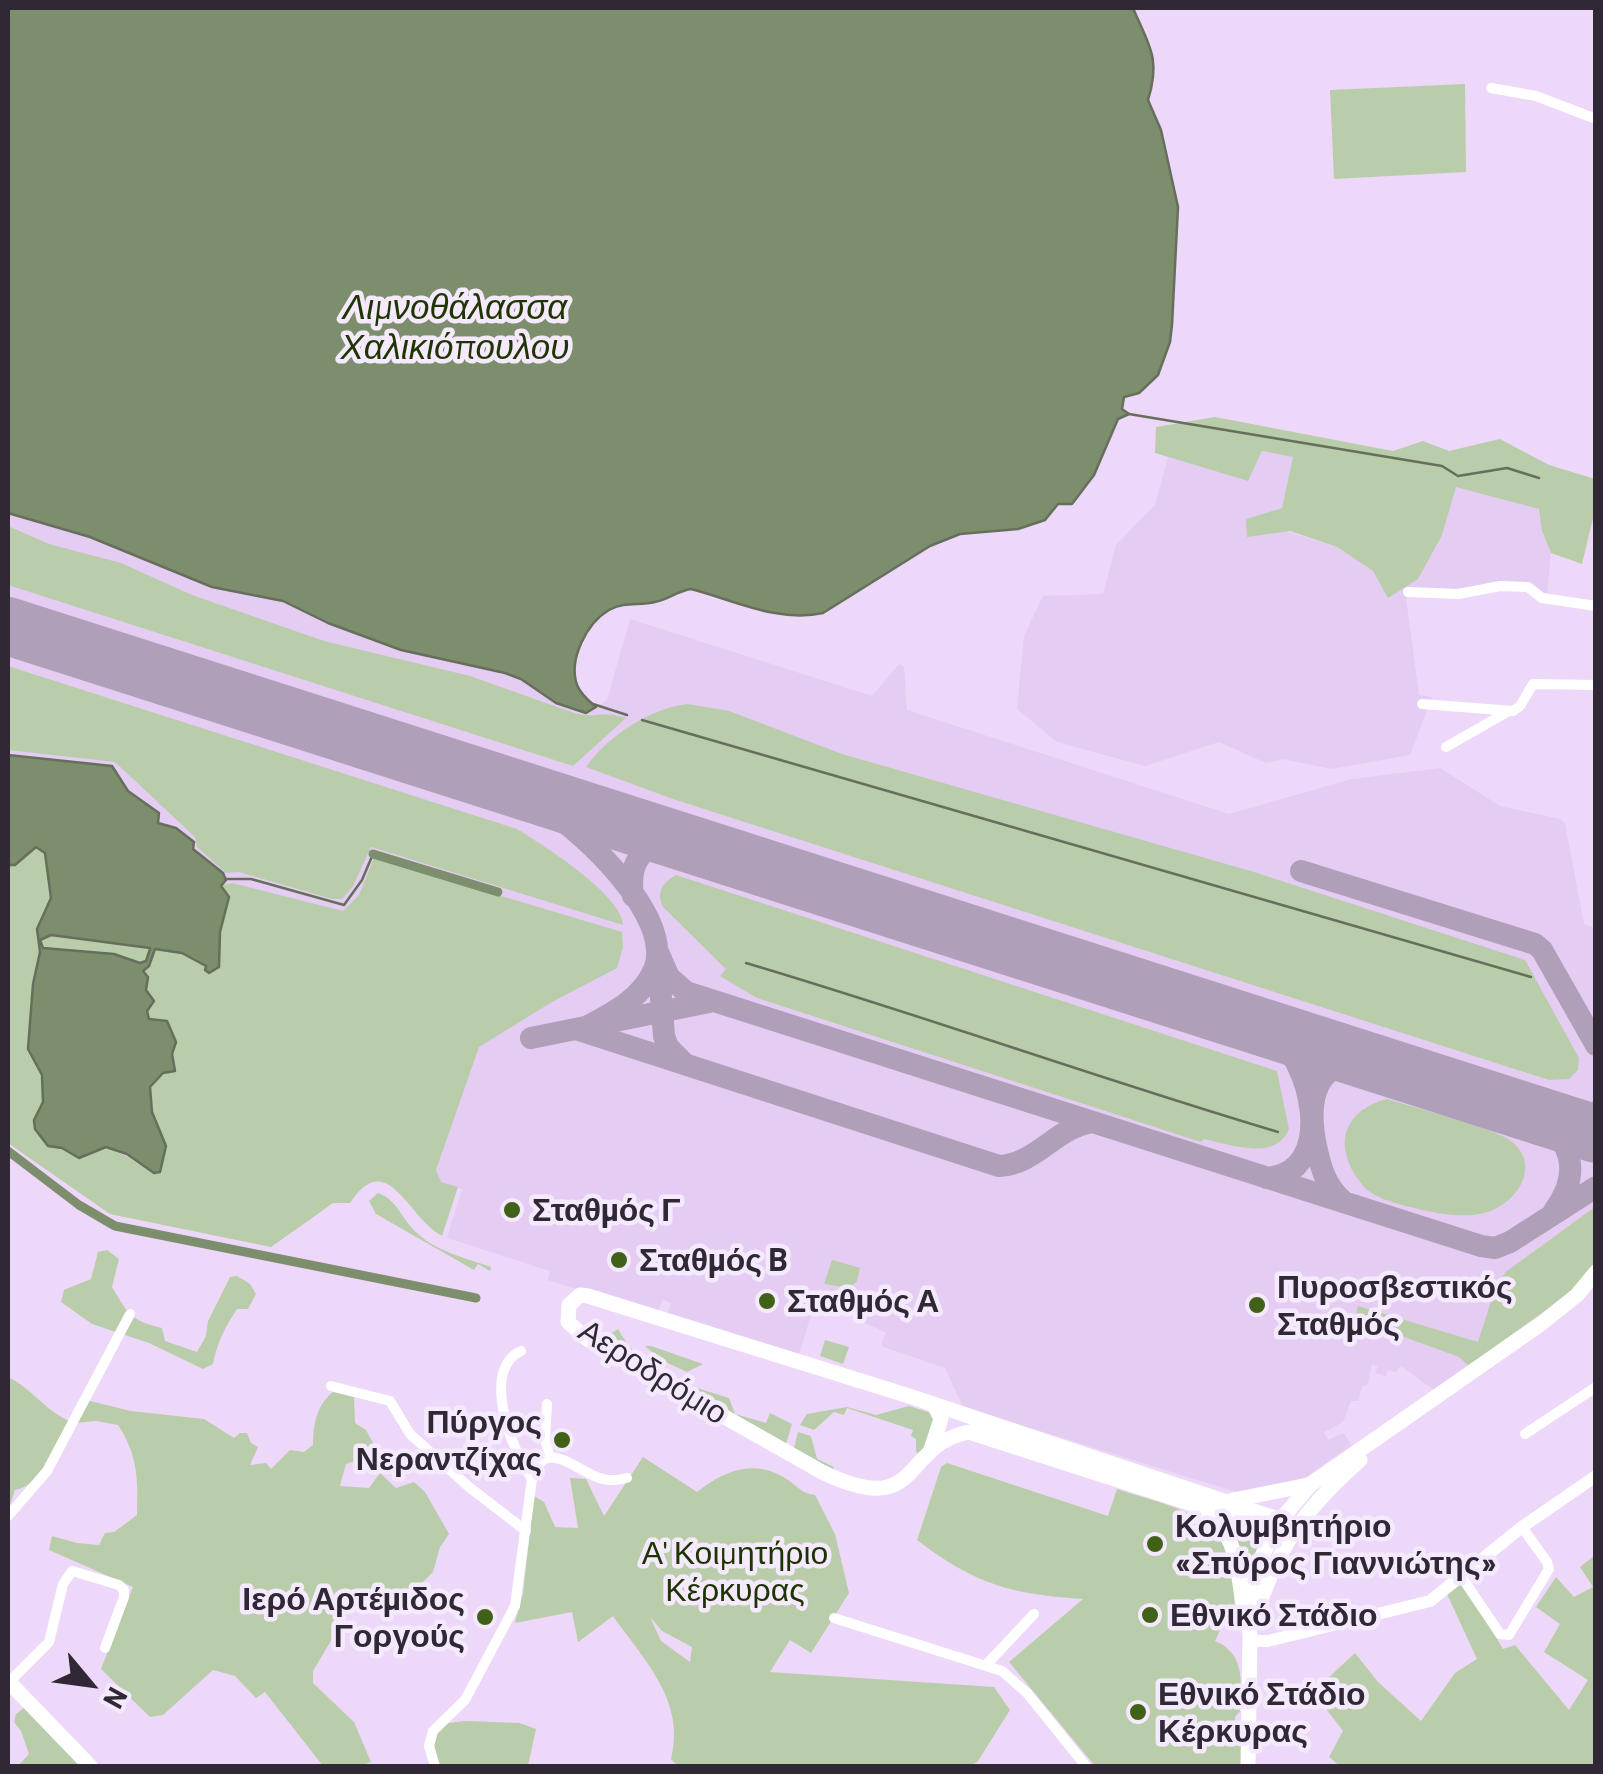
<!DOCTYPE html>
<meta charset="utf-8">
<style>
body{margin:0}
#map{position:relative;width:1603px;height:1774px;overflow:hidden;background:#edd8f9;font-family:Barlow,sans-serif}
canvas{display:block}
.frame{position:absolute;inset:0;border:10px solid #302834;pointer-events:none}
.north{position:absolute;left:40px;top:1634px;width:100px;height:100px;-webkit-text-stroke:8px #f5e9fd;paint-order:stroke;rotate:119deg;font-size:28px;font-weight:700;line-height:40px;text-align:center;color:#302834}
.north::after{content:'';display:block;margin:auto;width:35px;height:45px;background:#302834;clip-path:polygon(50% 0,100% 100%,50% 72%,0 100%)}
</style>
<div id="map">
<canvas width="1603" height="1774"></canvas>
<div class="frame"></div>
<div class="north">N</div>
</div>
<script>
const ctx = document.querySelector('canvas').getContext('2d');
ctx.lineJoin = 'round';
function fill(path, color) {
  ctx.fillStyle = color;
  ctx.fill(path, 'evenodd');
}
function strokePath(path, color, width, dash) {
  ctx.strokeStyle = color;
  ctx.lineWidth = width;
  ctx.lineCap = dash ? 'butt' : 'round';
  ctx.setLineDash(dash || []);
  ctx.stroke(path);
}
function label(font, color, halo, rows, align = 'center') {
  ctx.font = font + ' Barlow,sans-serif';
  ctx.lineWidth = 9;
  ctx.setLineDash([]);
  ctx.textBaseline = 'middle';
  ctx.strokeStyle = halo;
  ctx.fillStyle = color;
  for (const [text, x, y, turn = 0] of rows) {
    ctx.save();
    ctx.translate(x, y);
    ctx.rotate((+turn || 0) * Math.PI / 180);
    ctx.textAlign = isNaN(turn) ? turn : align;
    if (halo) ctx.strokeText(text, 0, 0);
    ctx.fillText(text, 0, 0);
    ctx.restore();
  }
}
fill(new Path2D(`
 M1262,451L1294,457L1282,508L1246,519L1337,547L1373,571L1442,535L1455,486L1540,509L1542,531L1551,553L1547,595L1535,587L1416,590L1406,598L1419,695L1432,697L1410,755L1331,769L1283,759L1266,763L1219,742L1145,766L1057,742L1017,709L1024,636L1043,596L1103,594L1116,545L1155,505L1168,457L1248,481Z
 M8,513L90,537L212,587L283,601L328,623L401,650L505,673L521,679L556,703L586,713L607,700L630,619L872,696L899,664L904,666L907,710L1229,814L1352,779L1440,768L1500,806L1560,819L1565,824L1584,924L1595,928V1262L1567,1297L1434,1390L1401,1366L1396,1372L1388,1370L1386,1376L1375,1373L1378,1366L1372,1364L1368,1384L1362,1387L1358,1401H1351L1343,1422L1324,1432L1328,1440L1343,1433L1352,1445L1307,1476L1280,1487L1236,1492L963,1407L945,1368L881,1346L886,1333L859,1320L863,1300L819,1289L799,1354L668,1313L671,1303L663,1300L656,1314L548,1280L550,1271L447,1238L462,1189L441,1182L436,1174L373,1169L350,1203H333L271,1247L110,1214L8,1143Z`), '#e4ccf3');
fill(new Path2D(`
 M1465,84L1466,172L1334,179L1330,90Z
 M1215,417L1393,451L1423,441L1449,451L1500,439L1549,465L1595,479V510L1582,564L1551,553L1542,531L1539,509L1456,487L1442,535L1418,579L1388,598L1373,571L1337,547L1290,531L1247,537L1246,519L1282,508L1293,457L1262,451L1248,481L1155,453L1156,427Z
 M8,526L49,544L121,563L192,595L324,641L470,676L574,713C597,719 601,710 626,718L573,766L8,585Z
 M8,666L517,829C543,845 621,894 623,925L371,847L353,886L342,899H332L239,872L226,873L197,847L195,837L115,762L8,750Z
 M687,704L729,711L842,754L1254,872L1525,960L1579,1058L1578,1070L1569,1079L1549,1080L673,799L586,767C608,736 649,709 687,704Z
 M36,847L45,853L51,898L42,915L37,940L40,952L33,984L28,1049L42,1075L43,1102L34,1120L62,1148L79,1158L106,1147L147,1165L166,1146L152,1112L150,1087L163,1073L176,1041L159,1021L150,1020C144,1004 152,983 143,971L149,966L155,949L183,953L207,966L219,967L220,932L229,897L220,886L232,883L343,911L359,895L374,858L622,932L623,947L617,968L552,1002L479,1047L436,1170L441,1182L458,1187L442,1236C408,1219 388,1146 350,1203H333L271,1247L110,1214L8,1143V865H15Z
 M676,875L1277,1071L1289,1129C1276,1162 1229,1144 1204,1139L1201,1142L757,998L720,976L726,969L663,907C656,893 662,883 676,875Z
 M51,935L151,948L146,961L140,963L114,954L43,948L40,940Z
 M1387,1099C1412,1107 1495,1128 1511,1141C1538,1162 1523,1194 1497,1208C1481,1217 1461,1216 1444,1214C1425,1211 1385,1203 1370,1192C1364,1189 1359,1180 1355,1175C1333,1139 1348,1109 1387,1099Z
 M378,1193C397,1199 402,1220 417,1233C437,1252 466,1258 491,1267L490,1271L478,1264L474,1270L376,1214L369,1201Z
 M1595,1207V1262L1576,1288L1469,1366L1459,1357L1358,1320L1356,1314L1358,1306L1478,1342L1497,1283L1507,1271Z
 M107,1250L119,1259L112,1287C128,1314 131,1321 162,1328L165,1341L197,1352L206,1336L208,1321L230,1277L237,1276L250,1284L256,1294L248,1309H237C225,1327 217,1343 213,1364L203,1369L149,1343L92,1324L61,1302L64,1290L91,1279L98,1252Z
 M832,1260L860,1268L857,1281L849,1288L824,1284Z
 M618,1329C641,1372 687,1385 729,1398L735,1414L766,1423L770,1413L792,1424L785,1447L600,1341Z
 M825,1340L849,1347L843,1364L820,1356Z
 M645,1346H651L703,1364L687,1372L661,1360Z
 M8,1377C31,1388 45,1410 69,1421L86,1400L131,1411L204,1419L234,1438L240,1433H247L251,1443L258,1447L250,1465L266,1463L271,1469L290,1450L304,1452L313,1445C313,1425 317,1404 333,1392L354,1397L355,1423L366,1430L373,1443L366,1457L346,1464L340,1486L369,1488L380,1473L396,1488L414,1482L425,1492L449,1534L440,1547L433,1572L415,1590L397,1600L357,1606L337,1624L332,1639L313,1671V1683L354,1722L371,1762L360,1766H323L265,1692L256,1698L235,1676L213,1670L163,1715L150,1717L101,1669L133,1587L49,1550L52,1536L77,1543L99,1545L105,1533L114,1532L137,1515C138,1480 138,1455 118,1425L96,1421L76,1423C60,1445 43,1485 15,1490L8,1511Z
 M909,1406L934,1414C937,1427 930,1449 921,1459C912,1470 898,1485 882,1487C854,1491 816,1467 793,1452L798,1432L811,1436L817,1459L834,1467L833,1472C878,1487 884,1491 920,1457L916,1451V1439L911,1436L913,1430L847,1408L844,1415L834,1412L814,1430L800,1425L807,1414L847,1407L876,1415Z
 M643,1457L697,1492C725,1470 756,1458 788,1480C798,1487 803,1494 815,1495L835,1534L849,1593L811,1653L790,1640L770,1672L994,1687L1010,1710L978,1761L971,1766H678L671,1759C686,1702 645,1661 613,1616L578,1642L572,1612L515,1623L523,1593L534,1496L544,1502L555,1527L578,1528L570,1478L586,1479L604,1516ZM650,1617L662,1631L692,1647L690,1662L661,1641Z
 M947,1463L1108,1516L1117,1489C1160,1504 1221,1512 1231,1563C1235,1578 1234,1596 1235,1611L1233,1618L1225,1620L1215,1641C1246,1654 1241,1683 1240,1711L1235,1717V1731L1241,1737V1766H1095L1009,1662L1083,1599C1011,1594 976,1585 917,1540L941,1467Z
 M1222,1517L1266,1533L1246,1585L1239,1545Z
 M1595,1555V1766H1340L1329,1757L1343,1731L1313,1692L1355,1653L1378,1682L1421,1721L1455,1673L1477,1659L1446,1592L1461,1579L1503,1649L1515,1645L1569,1710L1588,1680L1544,1652L1560,1624L1536,1607L1556,1577L1574,1597L1593,1587L1580,1567Z
 M25,1707L85,1766H18L29,1754L21,1731L14,1722L16,1714Z
 M466,1721L520,1723L536,1729L528,1766H435L433,1731L440,1724Z`), '#bacdab');
const water = new Path2D(`
 M8,8H1133C1149,46 1161,58 1148,100L1161,130L1178,207L1172,325L1170,342L1158,375L1139,393L1124,397L1122,409L1129,414L1118,419L1094,475L1072,504H1058L1045,520L1018,529L960,534L930,546L823,613C778,623 734,600 691,589C677,591 668,600 655,602C639,606 625,601 609,610C587,623 568,659 577,685C581,695 590,702 596,707L586,713L556,703L521,679L505,673L401,650L328,623L283,601L212,587L90,537L8,513Z
 M8,755L112,766L128,791L159,813L158,823L176,828L194,842L193,849L223,873L226,880L221,886L229,897L220,932L219,967L209,973L205,970L206,966L182,953L155,949L149,966L143,971L148,977L146,990L154,1001L147,1011L149,1019L167,1021L176,1042L172,1054L175,1071L163,1073L150,1087L152,1112L166,1146L160,1172L154,1173L127,1154L106,1147L79,1158L62,1148L48,1146L35,1129L34,1120L43,1102L42,1075L28,1049L33,984L40,952L37,929L51,898L45,853L36,847L15,865H8ZM51,935L150,948V949L146,961L140,963L114,954L43,948L40,940Z`);
fill(water, '#7d8e6d');
strokePath(water, '#666f5c', 2.5);
strokePath(new Path2D(`
 M1129,414L1442,466L1458,476L1507,468L1539,478
 M593,704L627,715
 M642,720L1531,977
 M225,879H251L344,905L362,880L373,854
 M746,963C925,1016 1100,1079 1278,1132`), '#666f5c', 2.5);
strokePath(new Path2D(`
 M373,854L498,892
 M8,1151L79,1205L115,1226L476,1298`), '#7d8e6d', 9);
strokePath(new Path2D(`
 M475,776C499,786 524,795 546,809C585,834 672,916 655,967C644,997 613,1013 586,1027
 M1301,871L1535,944L1542,950L1596,1045
 M633,896C626,845 660,838 701,848
 M658,952L669,977L686,992L1481,1246L1495,1248L1510,1242L1596,1187
 M658,960L664,1036L668,1047L685,1064
 M576,1029L999,1166C1036,1165 1058,1125 1094,1122
 M531,1038L709,1002
 M1526,1112C1571,1133 1584,1171 1554,1211
 M1548,1119L1572,1123L1596,1112
 M1267,1178C1339,1172 1311,1056 1269,1030
 M1344,1202C1326,1187 1321,1169 1316,1146C1306,1097 1316,1054 1377,1064`), '#b09fb9', 22);
strokePath(new Path2D(`
 M8,626L1596,1134`), '#b09fb9', 58);
strokePath(new Path2D(`
 M1491,88L1536,96L1596,119
 M1408,592L1458,594L1500,586L1528,587L1542,598L1596,606
 M1422,704L1513,711L1520,706L1533,684L1596,685
 M1446,747L1509,711
 M521,1351C480,1370 512,1451 532,1479
 M331,1386L390,1401L410,1434L469,1487L526,1531
 M547,1404L545,1440L550,1458
 M1525,1434L1596,1387
 M8,1516L47,1471L130,1314
 M1461,1576L1500,1634L1509,1635L1549,1569L1547,1562L1522,1527
 M834,1618L1002,1671L1027,1693L1086,1766
 M986,1665L1034,1614
 M9,1682L49,1642L63,1584L72,1571L119,1585L124,1590V1597L105,1648
 M435,1766L429,1746L433,1731L465,1700L515,1606L532,1479C545,1433 578,1474 603,1479C611,1481 619,1480 627,1478`), '#fff', 10);
strokePath(new Path2D(`
 M1249,1641H1268L1430,1601L1522,1527L1596,1476`), '#fff', 12);
strokePath(new Path2D(`
 M930,1452L941,1419L934,1405
 M1233,1500L1308,1485
 M1206,1512C1240,1539 1236,1569 1244,1608
 M1289,1535L969,1432C900,1445 923,1521 822,1472L587,1339L568,1322L569,1305L580,1295L588,1296L909,1396L1296,1525
 M1254,1621C1276,1549 1303,1510 1360,1460
 M8,1681L90,1766
 M1248,1766L1250,1635L1247,1618L1251,1589L1261,1558L1278,1523L1311,1484L1542,1323L1577,1295L1596,1272`), '#fff', 15);
for (const [x, y, r, color] of [
 [512,1210,10,"#406117"],
 [619,1260,10,"#406117"],
 [767,1301,10,"#406117"],
 [1257,1305,10,"#406117"],
 [562,1440,10,"#406117"],
 [1155,1544,10,"#406117"],
 [1150,1615,10,"#406117"],
 [485,1617,10,"#406117"],
 [1138,1712,10,"#406117"]
]) {
  const dot = new Path2D();
  dot.arc(x, y, r, 0, 2 * Math.PI);
  ctx.fillStyle = color;
  ctx.fill(dot);
  strokePath(dot, '#f5e9fd', 4);
}
label('bold 32px', '#302834', '#f5e9fd', [
 ["Σταθμός Γ",532,1210],
 ["Σταθμός B",639,1260],
 ["Πυροσβεστικός",1277,1287],
 ["Σταθμός",1277,1324],
 ["Σταθμός Α",787,1301],
 ["Πύργος",542,1422,"right"],
 ["Νεραντζίχας",542,1459,"right"],
 ["Κολυμβητήριο",1175,1526],
 ["«Σπύρος Γιαννιώτης»",1175,1563],
 ["Ιερό Αρτέμιδος",465,1599,"right"],
 ["Γοργούς",465,1636,"right"],
 ["Εθνικό Στάδιο",1170,1615],
 ["Εθνικό Στάδιο",1158,1694],
 ["Κέρκυρας",1158,1731]
], 'left');
label('32px', '#302834', '#f5e9fd', [
 ["Αεροδρόμιο",653,1372,32]
]);
label('32px', '#1d3300', '#f5e9fd', [
 ["Α' Κοιμητήριο",735,1553],
 ["Κέρκυρας",735,1590]
]);
label('italic 35px', '#1f3500', '#f5e9fd', [
 ["Λιμνοθάλασσα",455,307],
 ["Χαλικιόπουλου",455,347]
]);
</script>
